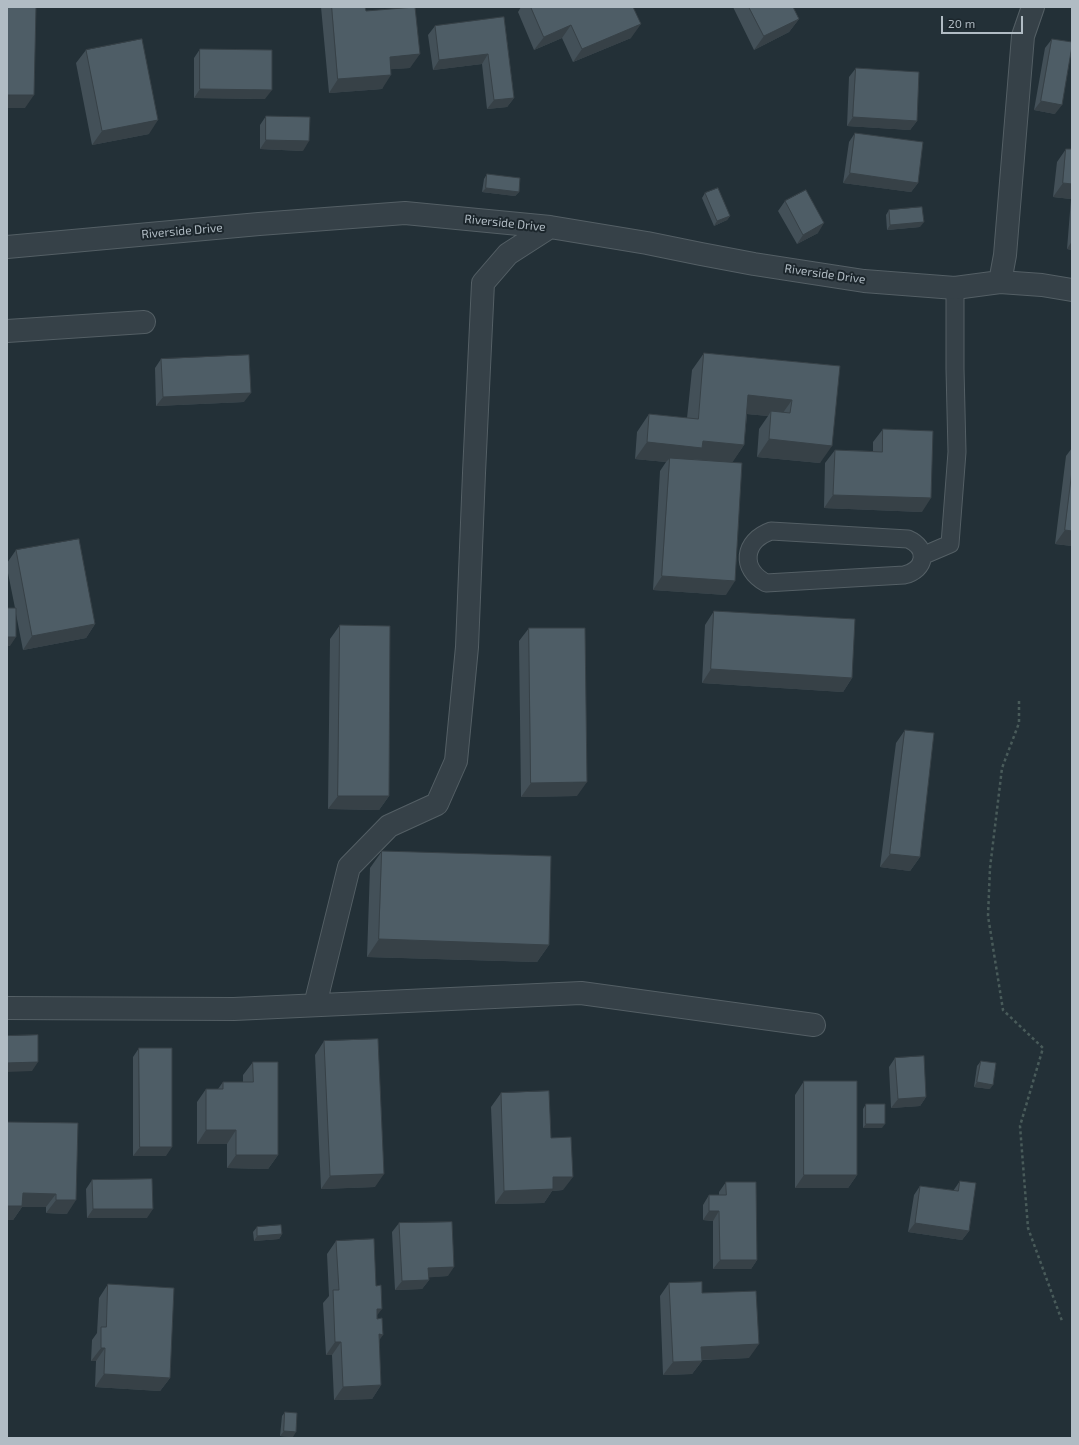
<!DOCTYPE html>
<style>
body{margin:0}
#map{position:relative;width:1079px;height:1445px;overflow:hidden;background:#233037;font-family:"Exo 2",sans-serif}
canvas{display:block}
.frame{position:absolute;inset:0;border:8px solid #b1bcc4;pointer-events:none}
.scale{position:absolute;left:941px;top:16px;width:82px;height:18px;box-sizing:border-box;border:2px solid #b1bcc4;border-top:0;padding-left:5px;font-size:12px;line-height:14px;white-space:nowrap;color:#b1bcc4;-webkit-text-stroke:3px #1c262c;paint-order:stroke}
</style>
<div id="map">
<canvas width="1079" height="1445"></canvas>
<div class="frame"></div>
<div class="scale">20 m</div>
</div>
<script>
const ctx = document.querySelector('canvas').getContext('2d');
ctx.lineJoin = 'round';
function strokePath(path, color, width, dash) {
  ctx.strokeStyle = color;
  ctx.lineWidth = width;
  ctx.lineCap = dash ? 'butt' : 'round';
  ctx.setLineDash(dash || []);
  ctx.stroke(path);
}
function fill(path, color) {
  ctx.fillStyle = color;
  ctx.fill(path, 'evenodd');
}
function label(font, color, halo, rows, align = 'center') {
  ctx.font = font + ' "Exo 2",sans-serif';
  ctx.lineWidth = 4;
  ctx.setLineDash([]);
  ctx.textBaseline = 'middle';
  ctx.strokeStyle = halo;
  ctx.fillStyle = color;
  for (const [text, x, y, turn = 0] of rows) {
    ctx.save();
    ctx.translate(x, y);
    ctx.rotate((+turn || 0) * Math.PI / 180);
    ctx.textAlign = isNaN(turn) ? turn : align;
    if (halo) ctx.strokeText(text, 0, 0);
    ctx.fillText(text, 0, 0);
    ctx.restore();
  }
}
const lane = new Path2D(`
 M771,531L908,539C929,548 926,570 904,575L766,583C740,569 743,541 771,531Z
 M922,556L950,544L957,452L955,369V288`);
const street = new Path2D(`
 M1033,7L1023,36L1005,255L1000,282L1042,285L1072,290
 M7,247L259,224L405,213L550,227L647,243L701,254L754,264L864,281L955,288L1000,282
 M7,331L144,322
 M315,1005L349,867L389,826L437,804L456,761L467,647L474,473L483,283L508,254L550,227
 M7,1008L234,1009L581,993L814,1025`);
strokePath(lane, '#545f65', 19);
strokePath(street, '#545f65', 24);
strokePath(new Path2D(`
 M1019,701V723L1002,768L990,868L988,916L1003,1010L1043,1048L1020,1126L1028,1228L1062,1321`), '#495b5a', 2.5, [3, 3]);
strokePath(lane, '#364148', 17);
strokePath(street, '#364148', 22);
fill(new Path2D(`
 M321,7H365L366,11L410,68L391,69L382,89L329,93Z
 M521,7H633L631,38L573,62L562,38L534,50L518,12Z
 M733,7H793L799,19L789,32L754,50Z
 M504,17L514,98L507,107L487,109L482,64L433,70L428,35L435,26Z
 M1052,39L1055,114L1034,110L1045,48Z
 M200,49L265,99L194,98V58Z
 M86,50L149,134L92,145L76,63Z
 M856,68L917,121L910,130L847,126L849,77Z
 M266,116L303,151L260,149V125Z
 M855,133L918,183L911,192L843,183L849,142Z
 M1066,149H1072V250L1067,249L1071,199L1053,197L1057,162Z
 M487,174L519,192L515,196L482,192L484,179Z
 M705,193L730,216L727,220L714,226L702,198Z
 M785,201L818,233L797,244L778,211Z
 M889,210L920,227L887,230L886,215Z
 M704,353L840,366L820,463L757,457L759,429L768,416L747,414L744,445L732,462L726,595L653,590L660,471L666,462L635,459L637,432L649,414L687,418L692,370Z
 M161,359L244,402L156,406L155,368Z
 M883,429L922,512L824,508L825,463L835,450L873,451V442Z
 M1072,448V546L1055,544L1066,456Z
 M16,550L95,624L86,638L23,650L16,614L10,646L15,608L7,568V563Z
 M714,611L852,678L843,692L702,683L705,625Z
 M340,625L389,796L379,810L328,809L330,639Z
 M529,628L577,796L521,797L519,641Z
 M905,730L920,857L910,871L880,867L896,743Z
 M382,851L549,945L537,962L367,957L370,868Z
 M324,1041L375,1187L321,1189L315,1055Z
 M139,1048L166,1156H133V1057Z
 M895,1058L926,1097L920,1106L891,1108L889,1067Z
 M981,1061L990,1089L974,1087L977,1066Z
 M253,1062L278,1155L268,1169L227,1168V1144H197V1102L206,1089H218L223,1082H243V1075Z
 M804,1081L857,1175L848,1188H795V1095Z
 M501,1093L551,1138L563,1190L552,1191L544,1203L495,1204L491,1107Z
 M866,1104L882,1128H863V1109Z
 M7,1122L78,1123L67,1214L46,1213V1207H22L13,1220H7Z
 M92,1180L147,1218H87L86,1189Z
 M960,1181L969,1231L962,1240L908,1232L914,1195L920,1186L953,1191Z
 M726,1182L757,1260L751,1269H713V1221L703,1220V1205L709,1195H719V1192Z
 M399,1223L448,1276L428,1277L429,1280L422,1289L395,1290L392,1232Z
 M257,1227L282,1234L279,1239L254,1241L253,1232Z
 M336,1241L377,1315L379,1340L381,1385L372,1399L334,1400L332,1355H326L323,1303L329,1296L327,1254Z
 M669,1283L702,1293L749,1358L702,1360V1361L692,1374L663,1375L660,1296Z
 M108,1284L170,1378L160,1391L95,1387L96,1361H91L92,1340L97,1333L99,1298Z
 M285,1412L293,1437L280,1436L282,1416Z`), '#435058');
fill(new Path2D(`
 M799,19L789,32L754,50L764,36Z
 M641,24L631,38L573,62L582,49Z
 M571,25L562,38L534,50L544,37Z
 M420,54L410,68L380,70L390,57Z
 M488,54L482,64L433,70L439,60Z
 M391,75L382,89L329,93L338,79Z
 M200,89L272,90L265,99L194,98Z
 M7,95H34L25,108H7Z
 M514,98L507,107L487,109L494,100Z
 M1041,101L1062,105L1055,114L1034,110Z
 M853,117L917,121L910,130L847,126Z
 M158,120L149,134L92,145L102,131Z
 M266,140L309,141L303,151L260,149Z
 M850,173L918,183L911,192L843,183Z
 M1063,183L1072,184V198L1071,199L1053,197Z
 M486,188L519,192L515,196L482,192Z
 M730,216L727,220L714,226L717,221Z
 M924,222L920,227L887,230L890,225Z
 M824,223L818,233L797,244L803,235Z
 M1072,241V250L1067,249Z
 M251,393L244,402L156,406L163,397Z
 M748,395L792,400L780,417L771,411L768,416L736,413Z
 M769,439L832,446L820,463L757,457Z
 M703,441L744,445L732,463L694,459L690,465L670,458L666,462L635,459L647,442Z
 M833,495L931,498L922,512L824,508Z
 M1065,530L1072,531V546L1055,544Z
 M662,576L735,581L726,595L653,590Z
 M95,624L86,638L23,650L32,636Z
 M7,637H16L10,646H7Z
 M711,669L852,678L843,692L702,683Z
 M587,782L577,796L521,797L531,783Z
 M338,796H389L379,810L328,809Z
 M890,854L920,857L910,871L880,867Z
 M379,939L549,945L537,962L367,957Z
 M38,1062L32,1071L7,1072V1063Z
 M977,1082L993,1085L990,1089L974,1087Z
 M926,1097L920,1106L891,1108L898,1099Z
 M866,1124H885L882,1128H863Z
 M206,1130H236L227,1144H197Z
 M140,1147H172L166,1156H133Z
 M236,1155H278L268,1169L227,1168Z
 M384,1174L375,1187L321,1189L330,1176Z
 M804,1175H857L848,1188H795Z
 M553,1177H573L563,1190L552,1191L544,1203L495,1204L504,1191Z
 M23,1193L56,1194L46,1207H22L13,1220H7V1206Z
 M56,1200H76L67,1214L46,1213Z
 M93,1209H153L147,1218H87Z
 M709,1211H719L713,1221L703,1220Z
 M915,1223L969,1231L962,1240L908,1232Z
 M282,1234L279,1239L254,1241L257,1236Z
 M720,1260H757L751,1269H713Z
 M454,1267L448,1276L422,1278L428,1268Z
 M429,1280L422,1289L395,1290L402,1281Z
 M377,1309H382L372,1322Z
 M379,1334L383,1335L374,1348Z
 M335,1342H341L332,1355H326Z
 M759,1344L749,1358L692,1360L701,1347Z
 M101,1348H105L96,1361H91Z
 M702,1361L692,1374L663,1375L673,1362Z
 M104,1374L170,1378L160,1391L95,1387Z
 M381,1385L372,1399L334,1400L343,1387Z
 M284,1431L296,1432L293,1437L280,1436Z`), '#374147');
const building = new Path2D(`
 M7,7H36L34,95H7Z
 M332,7H365L366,11L415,7L420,54L390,57L391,75L338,79Z
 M531,7H633L641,24L582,49L571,25L544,37Z
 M749,7H793L799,19L764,36Z
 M504,17L514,98L494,100L488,54L439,60L435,26Z
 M142,39L158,120L102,131L86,50Z
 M1052,39L1072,42V46L1062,105L1041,101Z
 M200,49L272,50V90L200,89Z
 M856,68L919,72L917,121L853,117Z
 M266,116L310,117L309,141L266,140Z
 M855,133L923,142L918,183L850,173Z
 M1066,149H1072V184L1063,183Z
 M487,174L520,178L519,192L486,188Z
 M718,188L730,216L717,221L705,193Z
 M806,190L824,223L803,235L785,201Z
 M922,207L924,222L890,225L889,210Z
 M704,353L840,366L832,446L769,439L771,411L790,413L792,400L748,395L744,445L703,441L702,448L647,442L649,414L698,419Z
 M249,355L251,393L163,397L161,359Z
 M883,429L933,431L931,498L833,495L835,450L882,452Z
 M670,458L742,463L735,581L662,576Z
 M1072,471V531L1065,530Z
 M79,539L95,624L32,636L16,550Z
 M7,608H16V637H7Z
 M714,611L855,619L852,678L711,669Z
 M340,625L390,626L389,796H338Z
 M529,628H585L587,782L531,783Z
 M905,730L934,733L920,857L890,854Z
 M382,851L551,856L549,945L379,939Z
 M38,1035V1062L7,1063V1036Z
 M378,1039L384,1174L330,1176L324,1041Z
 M139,1048H172V1147H140Z
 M924,1056L926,1097L898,1099L895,1058Z
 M981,1061L996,1063L993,1085L977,1082Z
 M253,1062H278V1155H236V1130H206V1089H223V1082H253Z
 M804,1081H857V1175H804Z
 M549,1091L551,1138L571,1137L573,1177H553V1189L504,1191L501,1093Z
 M866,1104H885V1124H866Z
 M7,1122L78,1123L76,1200H56V1194L23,1193L22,1206H7Z
 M152,1179L153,1209H93L92,1180Z
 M960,1181L976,1183L969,1231L915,1223L920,1186L958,1191Z
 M726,1182H756L757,1260H720L719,1211H709V1195H726Z
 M452,1222L454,1267L428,1268L429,1280L402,1281L399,1223Z
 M281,1225L282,1234L257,1236V1227Z
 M374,1239L376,1286L381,1285L382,1309H377V1319L382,1318L383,1335L379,1334L381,1385L343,1387L341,1342H335L333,1290H339L336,1241Z
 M702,1282V1293L756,1291L759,1344L701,1347L702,1361L673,1362L669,1283Z
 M108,1284L174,1288L170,1378L104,1374L105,1348H101V1327H106Z
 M285,1412L297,1413L296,1432L284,1431Z`);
fill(building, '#4e5d66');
strokePath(building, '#374147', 1);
label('12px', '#b1bcc4', '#1c262c', [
 ["Riverside Drive",505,223,6],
 ["Riverside Drive",182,231,-5],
 ["Riverside Drive",825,274,8]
]);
</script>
